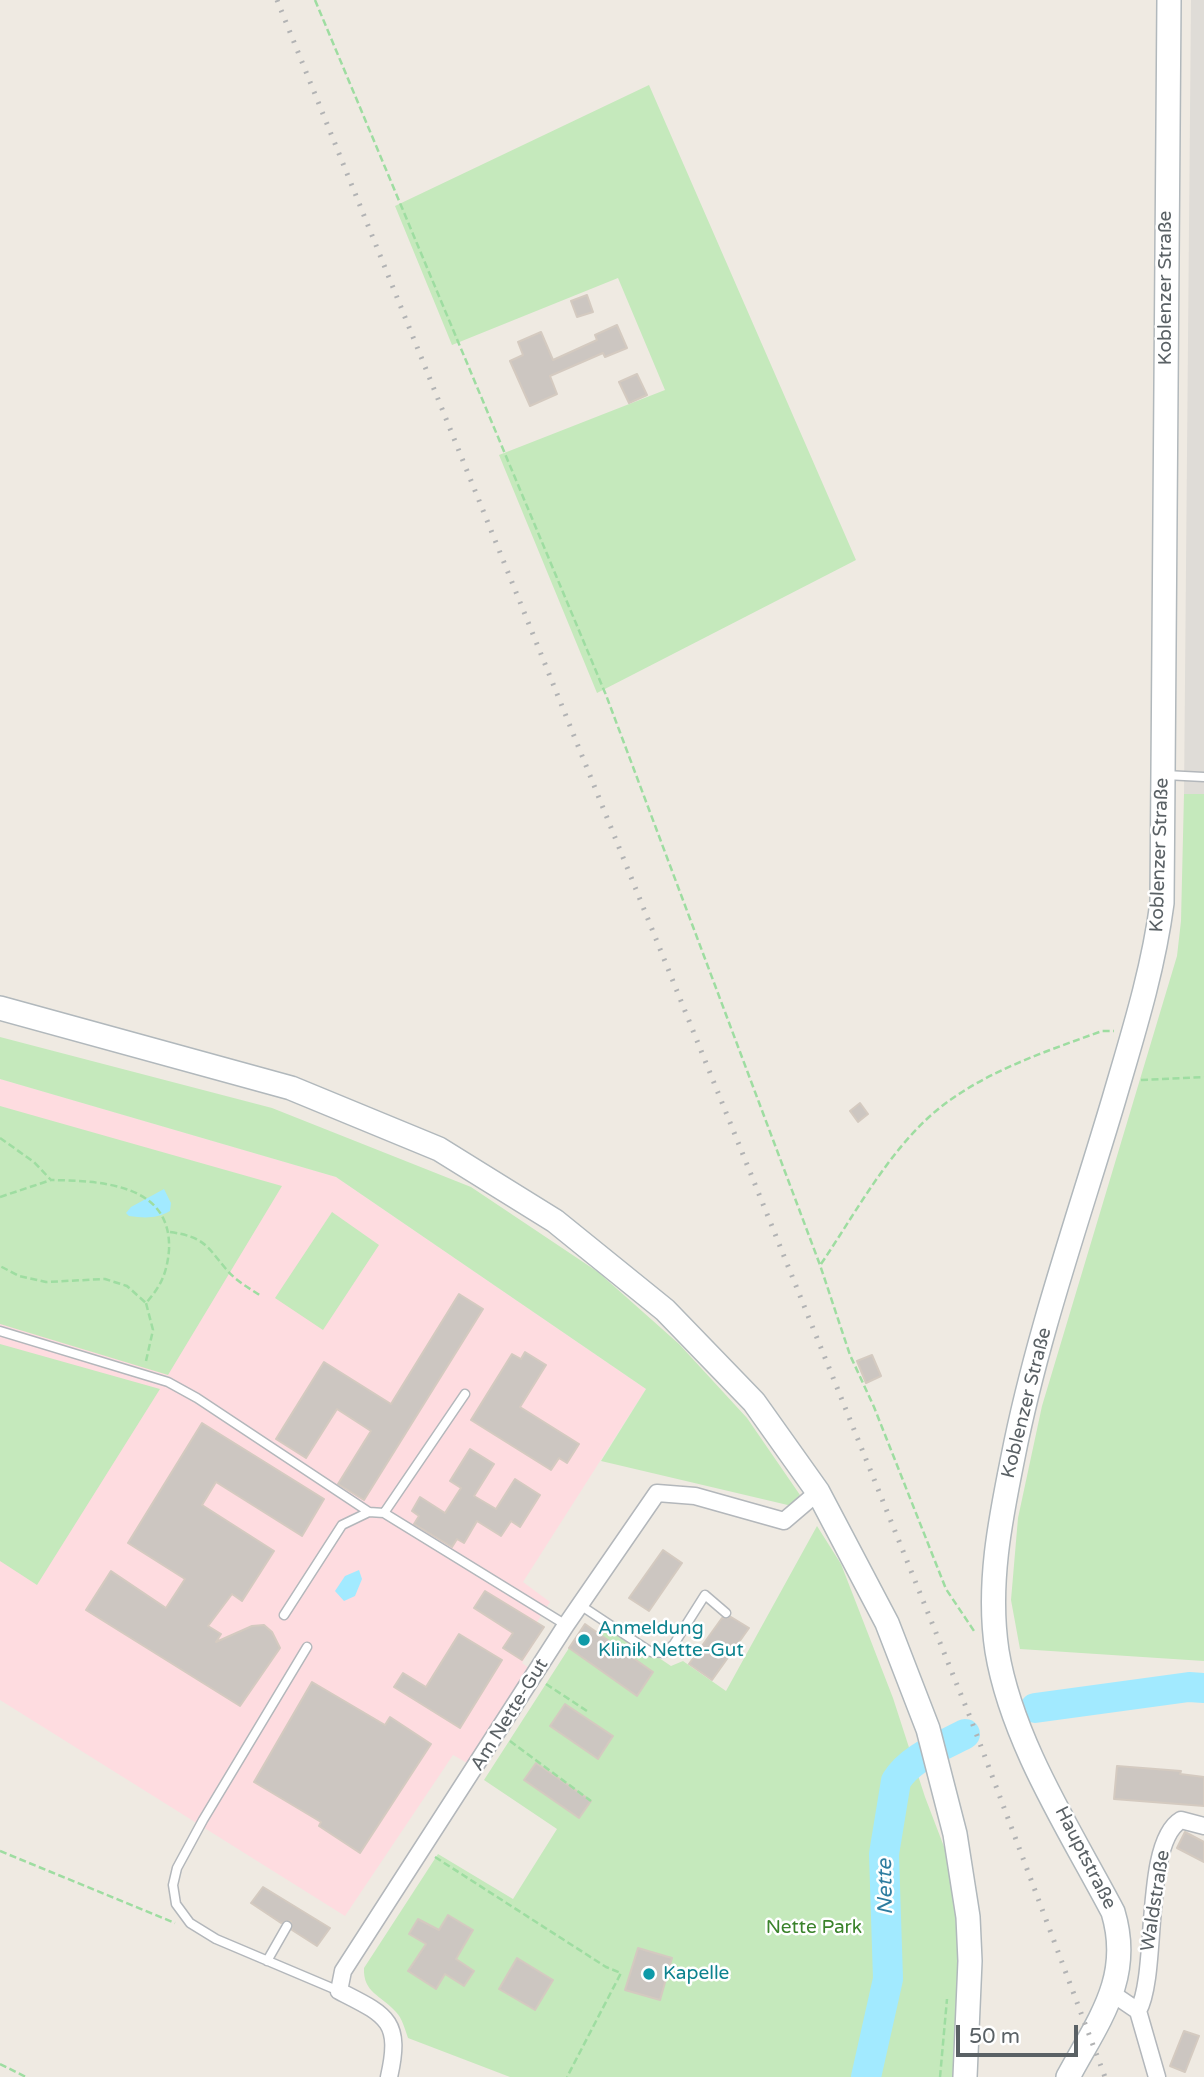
<!DOCTYPE html>
<meta charset="utf-8">
<style>
body{margin:0}
#map{position:relative;width:1204px;height:2077px;overflow:hidden;background:#efeae2;font-family:"Varela Round",sans-serif}
canvas{display:block}
.scale{position:absolute;left:956px;top:2025px;width:122px;height:32px;box-sizing:border-box;border:4px solid #5a6165;border-top:0;padding-left:9px;font-size:21px;line-height:24px;white-space:nowrap;color:#5a6165;-webkit-text-stroke:5px #fff;paint-order:stroke}
</style>
<div id="map">
<canvas width="1204" height="2077"></canvas>
<div class="scale">50 m</div>
</div>
<script>
const ctx = document.querySelector('canvas').getContext('2d');
ctx.lineJoin = 'round';
function fill(path, color) {
  ctx.fillStyle = color;
  ctx.fill(path, 'evenodd');
}
function strokePath(path, color, width, dash) {
  ctx.strokeStyle = color;
  ctx.lineWidth = width;
  ctx.lineCap = dash ? 'butt' : 'round';
  ctx.setLineDash(dash || []);
  ctx.stroke(path);
}
function label(font, color, halo, rows, align = 'center') {
  ctx.font = font + ' "Varela Round",sans-serif';
  ctx.lineWidth = 5;
  ctx.setLineDash([]);
  ctx.textBaseline = 'middle';
  ctx.strokeStyle = halo;
  ctx.fillStyle = color;
  for (const [text, x, y, turn = 0] of rows) {
    ctx.save();
    ctx.translate(x, y);
    ctx.rotate((+turn || 0) * Math.PI / 180);
    ctx.textAlign = isNaN(turn) ? turn : align;
    if (halo) ctx.strokeText(text, 0, 0);
    ctx.fillText(text, 0, 0);
    ctx.restore();
  }
}
fill(new Path2D(`
 M1191,0H1204V794H1184Z`), '#dfdcd7');
fill(new Path2D(`
 M0,1079L336,1177L646,1389L523,1582L550,1602L537,1622L544,1627L522,1663L529,1668L469,1764L453,1755L345,1916L0,1700Z`), '#fedce0');
fill(new Path2D(`
 M649,85L856,560L597,693L499,455L665,390L618,278L452,345L395,206Z
 M1184,794H1204V1661L1020,1649L1011,1600L1018,1518L1042,1406L1177,956L1181,921Z
 M0,1037L272,1108L471,1187L598,1272L679,1344L747,1418L800,1495L792,1506L601,1461L646,1389L336,1177L0,1079Z
 M0,1106L282,1186L168,1375L0,1324Z
 M332,1212L379,1245L323,1330L275,1298Z
 M0,1344L160,1389L37,1585L0,1561Z
 M817,1526L841,1564L893,1698L925,1797L959,1886L961,2077H510L408,2038C405,2029 402,2018 396,2012C381,1995 363,1993 364,1968L438,1854L513,1899L557,1829L484,1780L569,1648L583,1657L607,1623L671,1666L683,1661L726,1691Z`), '#c5e9bc');
fill(new Path2D(`
 M164,1189L171,1203L170,1211C156,1219 144,1218 129,1216L126,1213L131,1207Z
 M359,1570L362,1579L355,1596L344,1601L335,1591L345,1576Z`), '#a2eaff');
strokePath(new Path2D(`
 M1035,1708L1189,1687L1204,1688
 M866,2077L888,1979L884,1854L896,1781C911,1757 941,1747 965,1734`), '#a2eaff', 30);
const building = new Path2D(`
 M587,295L593,312L577,317L571,301Z
 M617,325L627,348L605,357L603,353L550,376L557,394L530,406L510,361L523,355L518,342L541,332L553,360L597,340L595,335Z
 M637,374L647,395L629,403L619,382Z
 M860,1103L868,1114L858,1122L850,1111Z
 M459,1294L483,1309L364,1500L338,1484L371,1431L337,1409L306,1458L276,1439L324,1362L391,1404Z
 M525,1352L546,1365L520,1407L579,1444L567,1463L559,1458L551,1470L471,1420L512,1354L521,1359Z
 M872,1355L881,1376L866,1383L857,1361Z
 M202,1423L324,1499L302,1536L216,1482L202,1505L274,1551L242,1601L232,1594L208,1626L221,1634L216,1642L252,1626L264,1625L272,1632L280,1648L240,1706L86,1610L111,1571L166,1608L185,1579L128,1543Z
 M470,1449L494,1464L474,1496L496,1509L515,1479L540,1495L520,1527L511,1521L501,1536L477,1521L464,1543L457,1539L452,1547L414,1524L419,1516L412,1511L420,1497L445,1513L461,1488L450,1481Z
 M663,1550L682,1563L649,1611L629,1598Z
 M485,1591L544,1627L522,1660L503,1648L513,1633L474,1608Z
 M731,1617L749,1628L712,1680L689,1664L722,1618Z
 M585,1624L653,1672L637,1696L569,1648Z
 M459,1634L502,1660L460,1728L394,1687L403,1673L426,1687Z
 M312,1682L385,1725L390,1717L431,1744L360,1853L319,1826L321,1822L254,1782Z
 M565,1704L613,1736L598,1759L550,1726Z
 M536,1763L591,1801L579,1818L524,1780Z
 M1117,1766L1181,1771L1180,1774L1204,1777V1806L1114,1799Z
 M1185,1832L1204,1842V1862L1177,1848Z
 M263,1887L330,1928L317,1946L292,1930L291,1921L281,1923L251,1903Z
 M448,1915L473,1930L456,1959L474,1971L464,1986L445,1974L436,1989L408,1971L426,1944L409,1934L418,1919L439,1930Z
 M638,1948L672,1958L660,2000L625,1990Z
 M517,1958L553,1980L535,2010L499,1989Z
 M1184,2031L1199,2036L1185,2072L1170,2066Z`);
fill(building, '#ccc6c1');
strokePath(building, '#d4cac0', 2);
const lane = new Path2D(`
 M1165,775L1204,777
 M0,1331L168,1382L197,1398L369,1512L384,1513L566,1625
 M384,1513L465,1394
 M580,1605L651,1652L664,1653L674,1644L705,1595L726,1613
 M284,1615L342,1525L369,1512
 M307,1647L203,1820L177,1868L173,1885L176,1904L190,1923L216,1939L339,1991
 M267,1961L287,1926`);
const street = new Path2D(`
 M1113,1994L1138,2011L1157,2077
 M1138,2011C1159,1974 1142,1843 1181,1820L1204,1826
 M389,2077C402,2020 386,2015 339,1991L343,1971L566,1625L657,1493L695,1496L784,1521L818,1492`);
const secondary = new Path2D(`
 M0,1008L291,1088L439,1149L555,1221L665,1310L754,1402L818,1492L887,1623L928,1729L955,1834L968,1917L970,1961L965,2077
 M1068,2077C1098,2021 1133,1978 1113,1912C1071,1832 1012,1742 997,1651C987,1586 1000,1521 1013,1457C1037,1335 1079,1217 1114,1099C1133,1034 1153,971 1162,903L1169,0`);
strokePath(lane, '#b3b7bb', 11);
strokePath(street, '#b3b7bb', 19);
strokePath(secondary, '#b1b8bc', 26);
strokePath(new Path2D(`
 M315,0L606,695L820,1265L850,1355L874,1407L946,1589L974,1631
 M1141,1080L1204,1077
 M0,1138L34,1162L51,1180C100,1181 172,1183 169,1250C167,1273 161,1286 146,1303L127,1286L105,1279L46,1282L19,1276L0,1266
 M0,1197L51,1180
 M170,1232C204,1237 206,1245 226,1269C236,1281 249,1288 261,1296
 M821,1264C857,1211 891,1146 942,1106C989,1070 1047,1051 1102,1031H1114
 M146,1361L153,1330L146,1303
 M546,1684L587,1711
 M510,1741L591,1801
 M0,1851L175,1923
 M435,1857L606,1967L621,1973L567,2077
 M0,2064L26,2077
 M940,2077L947,1999`), '#9edda1', 2.5, [7, 3.5]);
strokePath(lane, '#fff', 8);
strokePath(street, '#fff', 16);
strokePath(secondary, '#fff', 23);
strokePath(new Path2D(`
 M277,0L970,1717L1105,2077`), '#b2b3b4', 5, [2, 9]);
for (const [x, y, r, color] of [
 [584,1640,7,"#0f9aa8"],
 [649,1974,7,"#0f9aa8"]
]) {
  const dot = new Path2D();
  dot.arc(x, y, r, 0, 2 * Math.PI);
  ctx.fillStyle = color;
  ctx.fill(dot);
  strokePath(dot, '#fff', 2.5);
}
label('19px', '#5a6165', '#fff', [
 ["Koblenzer Straße",1166,288,-90],
 ["Koblenzer Straße",1160,855,-88],
 ["Koblenzer Straße",1027,1403,-76],
 ["Am Nette-Gut",510,1715,-58],
 ["Hauptstraße",1085,1858,63],
 ["Waldstraße",1156,1901,-81]
]);
label('19px', '#0d838f', '#fff', [
 ["Anmeldung",598,1629],
 ["Klinik Nette-Gut",598,1651],
 ["Kapelle",663,1974]
], 'left');
label('19px', '#3a832b', '#fff', [
 ["Nette Park",814,1928]
]);
label('italic 21px', '#2e7da0', '#fff', [
 ["Nette",886,1887,-91]
]);
</script>
